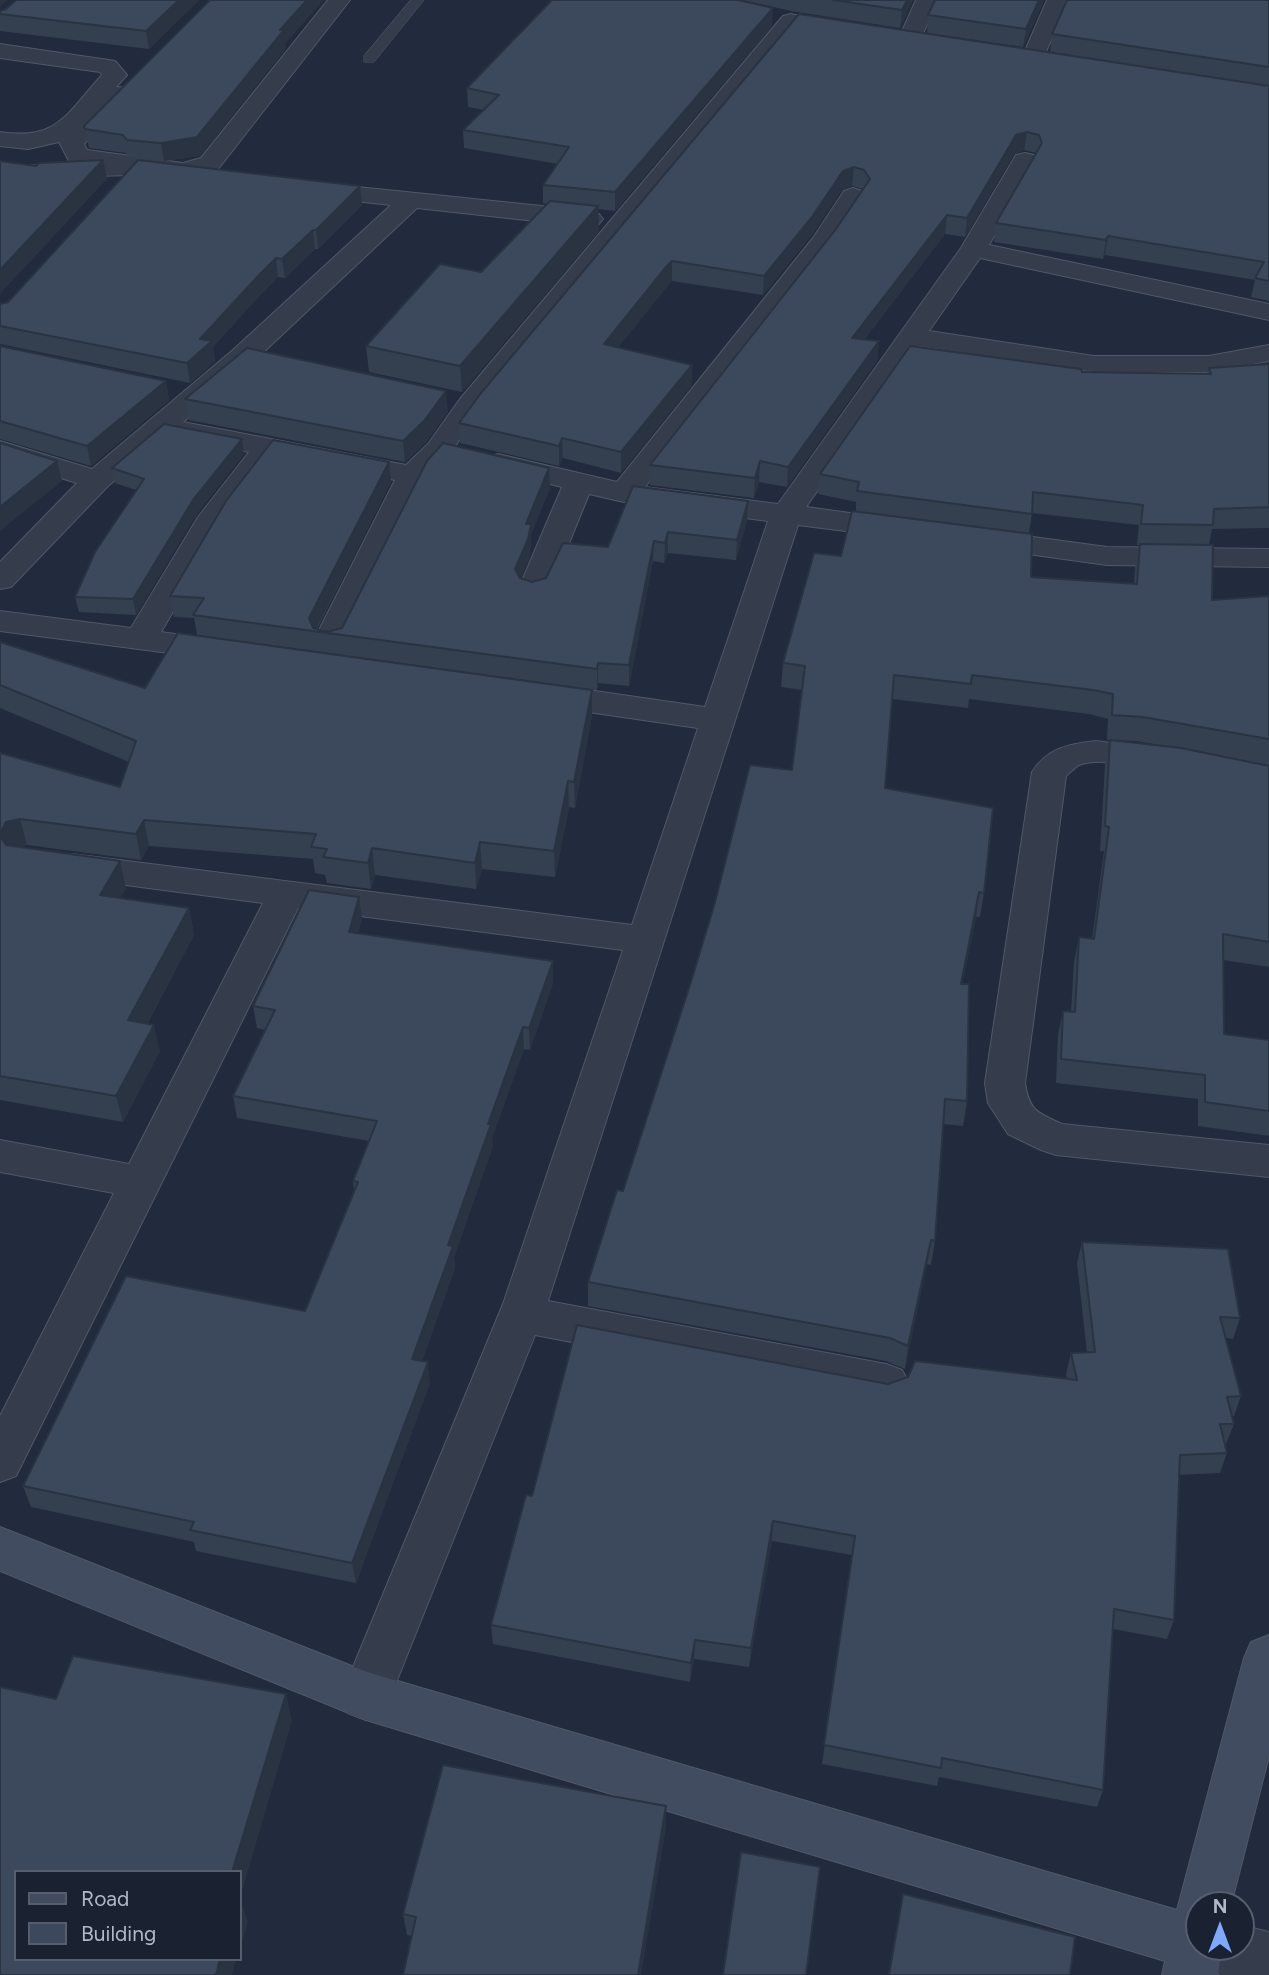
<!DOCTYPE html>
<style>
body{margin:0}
#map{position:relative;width:1269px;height:1975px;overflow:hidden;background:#212b3d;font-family:Figtree,sans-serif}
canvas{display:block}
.legend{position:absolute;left:14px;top:1870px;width:228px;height:91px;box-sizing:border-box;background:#1a2232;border:2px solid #565e6e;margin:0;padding:9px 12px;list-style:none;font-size:21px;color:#b0b8c9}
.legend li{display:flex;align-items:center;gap:14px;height:35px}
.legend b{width:35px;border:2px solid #565e6e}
.north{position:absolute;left:1185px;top:1891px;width:70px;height:70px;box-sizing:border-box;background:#1a2232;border:2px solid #565e6e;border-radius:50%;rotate:0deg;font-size:19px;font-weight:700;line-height:28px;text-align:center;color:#b0b8c9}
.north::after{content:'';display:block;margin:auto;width:24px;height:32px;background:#7fa8ff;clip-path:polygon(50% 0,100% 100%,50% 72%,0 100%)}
</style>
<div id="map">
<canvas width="1269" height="1975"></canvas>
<ul class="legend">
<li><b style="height:9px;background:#424c60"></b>Road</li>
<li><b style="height:19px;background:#3c495d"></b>Building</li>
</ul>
<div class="north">N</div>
</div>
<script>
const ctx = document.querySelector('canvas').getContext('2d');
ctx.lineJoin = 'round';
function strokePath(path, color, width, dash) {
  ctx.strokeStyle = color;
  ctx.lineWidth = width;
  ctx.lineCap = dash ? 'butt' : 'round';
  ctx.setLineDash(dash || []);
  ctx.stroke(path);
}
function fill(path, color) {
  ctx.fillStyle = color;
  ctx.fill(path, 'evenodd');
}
const lane = new Path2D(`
 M411,0H424L374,62H364V56Z`);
const street = new Path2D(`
 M328,0H350L219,168L195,174L192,179C172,184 152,176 132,175C88,175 44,183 0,177V163L22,166L77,163L69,161L59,142L28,149L0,146V132C58,141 67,113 102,75L100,72L0,58V44L115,61L127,75L116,87L129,88L133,93L84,144L87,150L183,163L201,158Z
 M916,0H938L920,40L917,45H901L898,40Z
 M1047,0H1069L1040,65H1024L1021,60Z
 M791,14L799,16L802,21L799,26L480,411L448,456L426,479L342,647L330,650L318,647L314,640L395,480L275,457L227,520L161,632L235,643L239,650L235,657L223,660L0,631V611L131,628L198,517L249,452L166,436L108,486L11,587L0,589V562L77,483L0,459V441L92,469L233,350L391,205L309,196L300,194L297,189L300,184L309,182L590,211L599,214L603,219L599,224L590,227L417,208L253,362L183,422L406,465L428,444L460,399L783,16Z
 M1025,153L1034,155L1037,160L989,245L1269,304V320L980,258L929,331L1094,356H1209L1269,345V361L1209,372H1094L919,346L806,507L901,520L912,522L916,529L912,536L901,538L798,525L548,1301L886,1364L902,1370L909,1383L902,1396L886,1402L535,1335L384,1713L366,1720L348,1713L341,1696L503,1304L623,950L298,908L16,1476L0,1482V1416L114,1193L0,1172V1140L129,1164L263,903L72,878L59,875L54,866L59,857L72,854L632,925L698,728L540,705L528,701L523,694L528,687L540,683L705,707L768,521L624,502L589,494L550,590L545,597L534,600L523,597L518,590L562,487L488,469L483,463L488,457L498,454L617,482L813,238L844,191L853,188L862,191L866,196L832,247L645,487L778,504L961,248L1016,155Z
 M981,530L1107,547L1269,549V567L1107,565L970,546L966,539L970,532Z
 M1096,741L1170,751L1175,759L1170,767C1143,774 1103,755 1079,765C1075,767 1070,773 1066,776L1025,1083C1029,1111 1038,1113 1062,1124L1269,1145V1177L1056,1155L1041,1150L1008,1134L988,1103L985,1083L1032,772C1047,748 1069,744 1096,741Z
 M1241,1925L1269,1932V1975H1221L1199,1966L1191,1947L1199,1928V1947H1241Z`);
const secondary = new Path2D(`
 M0,1527L367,1672L1177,1910L1244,1658L1251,1642L1269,1635V1756L1231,1905H1199V1947H1222L1218,1975H1162L1165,1961L366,1720L0,1571Z`);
strokePath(lane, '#505868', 1);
strokePath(street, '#505868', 2);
strokePath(secondary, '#505868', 2);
fill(lane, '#353d4d');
fill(street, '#353d4d');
fill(secondary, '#424c60');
fill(new Path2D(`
 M199,0L149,49L0,31V11Z
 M743,0H913L900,28L791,11Z
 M935,0H1044L1023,47L927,33L928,15Z
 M1269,0V301L1251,297L1255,280L1105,255L1103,259L994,242L996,223L1036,153L1024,150L1014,154L965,237L945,234L864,340L879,341L877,361L787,487L759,482L754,498L650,485V465L836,229L863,189L852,186L842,190L811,236L763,295L672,281L666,286L618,347L692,385L621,473L563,458L559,466L460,443L459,423L799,14L1050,52L1052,34Z
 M772,26L615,211L598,209L599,231L462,392L369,372L366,346L481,272L547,204L543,203V185L558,164L464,148L463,130L484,110L468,107L467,88Z
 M285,44L286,48L200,156L164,161L131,158L126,153L89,148L84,126Z
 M362,205L318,249H315L285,278L278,277L260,295L213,347L215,361L190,383L0,344V304Z
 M0,346L166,381L169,400L91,466L0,439Z
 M1269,364V528L1212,529L1209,545L1212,600L1269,596V765L1229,758L1269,766V967L1223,960L1224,1034L1269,1040V1136L1198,1126V1099L1056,1083L1058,1035L1063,1011L1071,1012L1074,962L1079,937L1092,939L1104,851H1100L1105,765L1110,740L1164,746L1137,741L1107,740L1108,719L1089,714L969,699L968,708L892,699L885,788L984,893L980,917H976L962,984L967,1101L963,1126L943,1124L935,1241L931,1265L927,1264L905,1369L886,1361L588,1306V1282L792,770L802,690L781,687L783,663L841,556L856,511V502L818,494L820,474L1082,372L1207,374L1209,368ZM1032,513L1139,525L1137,545H1140L1135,568L1134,584L1031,577L1029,533Z
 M185,399L448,412L426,442L405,462L189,420Z
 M244,454L196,515L136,615L79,612L75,597L136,490L115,483L112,468Z
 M389,462L391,482L317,629L327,632L342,628L550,488L531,534V544L529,559L520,578L532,582L546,578L608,547L748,501L747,521L736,560L668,553L664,563L653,561L629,686L598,683L597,690L197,635L194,618L174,617L170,596Z
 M0,642L145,688L592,690V716L575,808L569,807L555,877L482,869L476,889L375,875L371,889L327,883L325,875L315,873L313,859L149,846L141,860L27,845L20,847L126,888L120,898L189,908L194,935L147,1024L160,1051L123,1122L0,1100V753L120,787L129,762L0,708Z
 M362,919L358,933L553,961V983L530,1050L524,1049L492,1138L493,1146L454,1257L455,1268L422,1361L430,1383L356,1583L196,1551L194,1542L31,1507L23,1486L305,1311L354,1191L353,1181L369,1141L237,1118L233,1096L265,1030L257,1028L253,1006Z
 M1082,1242L1240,1318L1233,1339L1226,1338L1241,1396L1234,1416H1232L1234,1424L1226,1444H1225L1227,1453L1220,1473L1179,1475L1174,1620L1167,1639L1113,1629L1103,1790L1097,1807L939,1777L937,1786L822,1764L852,1555L772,1541L749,1667L694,1659L690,1682L493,1644L491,1625L532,1496L888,1384L1067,1379L1066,1374L1071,1353H1087L1077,1263Z
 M666,1828L412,1936L407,1935L403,1914Z
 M903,1894L1070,1975H888Z`), '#343f50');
fill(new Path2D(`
 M0,0H8L0,7Z
 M179,0H199L149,49L146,31Z
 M307,0H324L285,44L286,48L200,156L164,161L161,143L280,30Z
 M907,0H913L900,28L902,10Z
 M1039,0H1044L1023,47L1026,29Z
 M773,8L772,26L615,211V192Z
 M1027,132L1024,150L1014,154L965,237L967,218L1016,135Z
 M103,160L107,179L0,294V270Z
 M854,167L852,186L842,190L811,236L763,295L764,276L843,171Z
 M360,186L362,205L318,249L316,230Z
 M598,206L599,231L462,392L460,366Z
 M947,215L945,234L850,358L852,338Z
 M313,230L315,249L285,278L282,259Z
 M1108,236L1105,255L1103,259L1106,240Z
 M276,258L278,277L260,295L213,347L215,361L190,383L187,363L200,339L258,276Z
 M672,261V281L605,364L604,344Z
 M879,341L877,361L787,487L788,467Z
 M692,365V385L621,473V452Z
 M166,381L169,400L91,466L87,446Z
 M446,391L448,412L426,442L405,462L403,441Z
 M562,438L563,458L559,466V446Z
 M242,439L244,454L196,515L136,615L133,599L193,500Z
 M57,461L62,481L0,531V507Z
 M760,461L759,482L754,498L755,478Z
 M389,462L391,482L315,631H311L309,618Z
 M549,468L550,488L531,534V544L529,559L516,589L515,569L526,524Z
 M748,501L747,521L736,560L737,540Z
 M668,532V553L664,563L665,543Z
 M654,541L653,561L629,686V665Z
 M598,663V683L597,690V669Z
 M592,690V716L575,808L574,782Z
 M568,781L569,807L555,877L554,851Z
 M20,819L27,845L13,848L7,861L0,834L6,822Z
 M144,820L149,846L141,860L136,834Z
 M480,842L482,869L476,889L475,863Z
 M372,848L375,875L371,889L368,863Z
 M120,861L126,888L107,921L100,895Z
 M979,892L976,917L957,1008L961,984Z
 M359,897L362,919L352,954L349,932Z
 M189,908L194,935L134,1047L128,1020Z
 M553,961V983L530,1050L529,1028Z
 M154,1025L160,1051L123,1122L116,1096Z
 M523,1027L524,1049L492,1138L493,1146L454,1257L455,1268L415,1381L412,1359L448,1245L488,1124Z
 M931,1240L927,1264L905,1369L908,1346Z
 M428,1362L430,1383L356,1583L352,1563Z
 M773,1521L772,1541L749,1667L751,1648Z
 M695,1640L694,1659L690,1682L691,1663Z
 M286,1694L292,1721L240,1898V1872H232Z
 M666,1806V1828L641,1975H638Z
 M240,1898L248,1922L240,1948Z
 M220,1959H236L232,1975H216Z`), '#2a3341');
const building = new Path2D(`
 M16,0H179L146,31L0,14V11L6,9Z
 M210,0H307L280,30H284L197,137L161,143L127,140L123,135L85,129L84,126Z
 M552,0H738L773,8L615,192L543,185L569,147L463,130L499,95L467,88Z
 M833,0H907L902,10Z
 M935,0H1039L1026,29L928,15Z
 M1067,0H1269V67L1052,34Z
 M799,14L1269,86V281L1255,278L1264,262L1108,236L1106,240L996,223L1042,143L1039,135L1027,132L1016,135L967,218L947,215L852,338L879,341L788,467L760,461L755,478L650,465L836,229L870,179L864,170L854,167L843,171L812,217L764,276L672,261L666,267L604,344L692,365L621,452L562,438L559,446L459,423L481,393Z
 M103,160L0,270V161L36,166L39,163Z
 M138,160L360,186L316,230H313L282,259L276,258L258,276L200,339L212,341L187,363L0,326V304L8,302Z
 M550,201L598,206L460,366L366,346L440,264L481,272Z
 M0,346L166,381L87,446L0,421Z
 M910,346L1081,369L1082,372L1211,374L1209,368L1269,364V507L1214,509L1213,525L1141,524L1143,505L1033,492L1032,514L857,491L859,482L820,474Z
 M247,348L446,391L424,421L403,441L185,399Z
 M164,424L242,439L193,500L133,599L75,597L95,552L144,479L112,468Z
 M273,440L389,462L309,618L313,628L327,632L342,628L427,461L443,443L549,468L526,524H531L528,539L515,569L520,578L532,582L546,578L563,543L608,547L633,486L748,501L737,540L668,532L665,543L654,541L629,665L598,663L597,669L193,615L204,598L170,596L226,501Z
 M0,443L57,461L0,507Z
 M852,511L1032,534L1031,577L1137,584L1140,544L1213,545L1212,600L1269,596V739L1143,717L1112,715L1113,694L1093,690L972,675L971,684L894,675L885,788L993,808L984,893L979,892L961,984H969L967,1101L945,1099L935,1241L931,1240L908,1346L890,1338L588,1282L617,1190L623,1191L690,985L714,906L750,765L792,770L805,666L783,663L814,553L841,556Z
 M178,633L592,690L574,782L568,781L554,851L480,842L475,863L372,848L368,863L323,857L327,849L311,847L316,834L144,820L136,834L20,819L6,822L0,834V753L120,787L136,741L0,685V642L145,688Z
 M1110,740L1181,748L1269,766V942L1223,934L1224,1034L1269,1040V1111L1205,1102V1075L1061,1059L1063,1011L1075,1012L1079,937L1094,939L1109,827L1105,826Z
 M0,836L6,845L120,861L100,895L189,908L128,1020L154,1025L116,1096L0,1076Z
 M309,890L359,897L349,932L553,961L529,1028L523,1027L488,1124H491L448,1245L453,1246L412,1359L428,1362L352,1563L190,1530L194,1522L23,1486L126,1276L305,1311L358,1182L353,1181L377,1121L233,1096L275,1010L253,1006Z
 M1082,1242L1228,1249L1240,1318L1220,1317L1241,1396L1227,1397L1234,1424H1220L1227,1453L1180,1455L1174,1620L1114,1609L1103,1790L942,1758L941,1768L824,1745L855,1536L773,1521L751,1648L695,1640L691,1663L491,1625L526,1495L532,1496L577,1325L888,1384L908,1377L915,1361L1077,1380L1071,1353L1095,1352Z
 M73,1656L286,1694L232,1872H16V1959H220L216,1975H0V1687L56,1699Z
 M443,1765L666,1806L638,1975H403L416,1917L403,1914Z
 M741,1852L820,1867L806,1975H723Z
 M903,1894L1075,1937L1070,1975H889Z`);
fill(building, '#3c495d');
strokePath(building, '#2a3341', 2);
</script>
